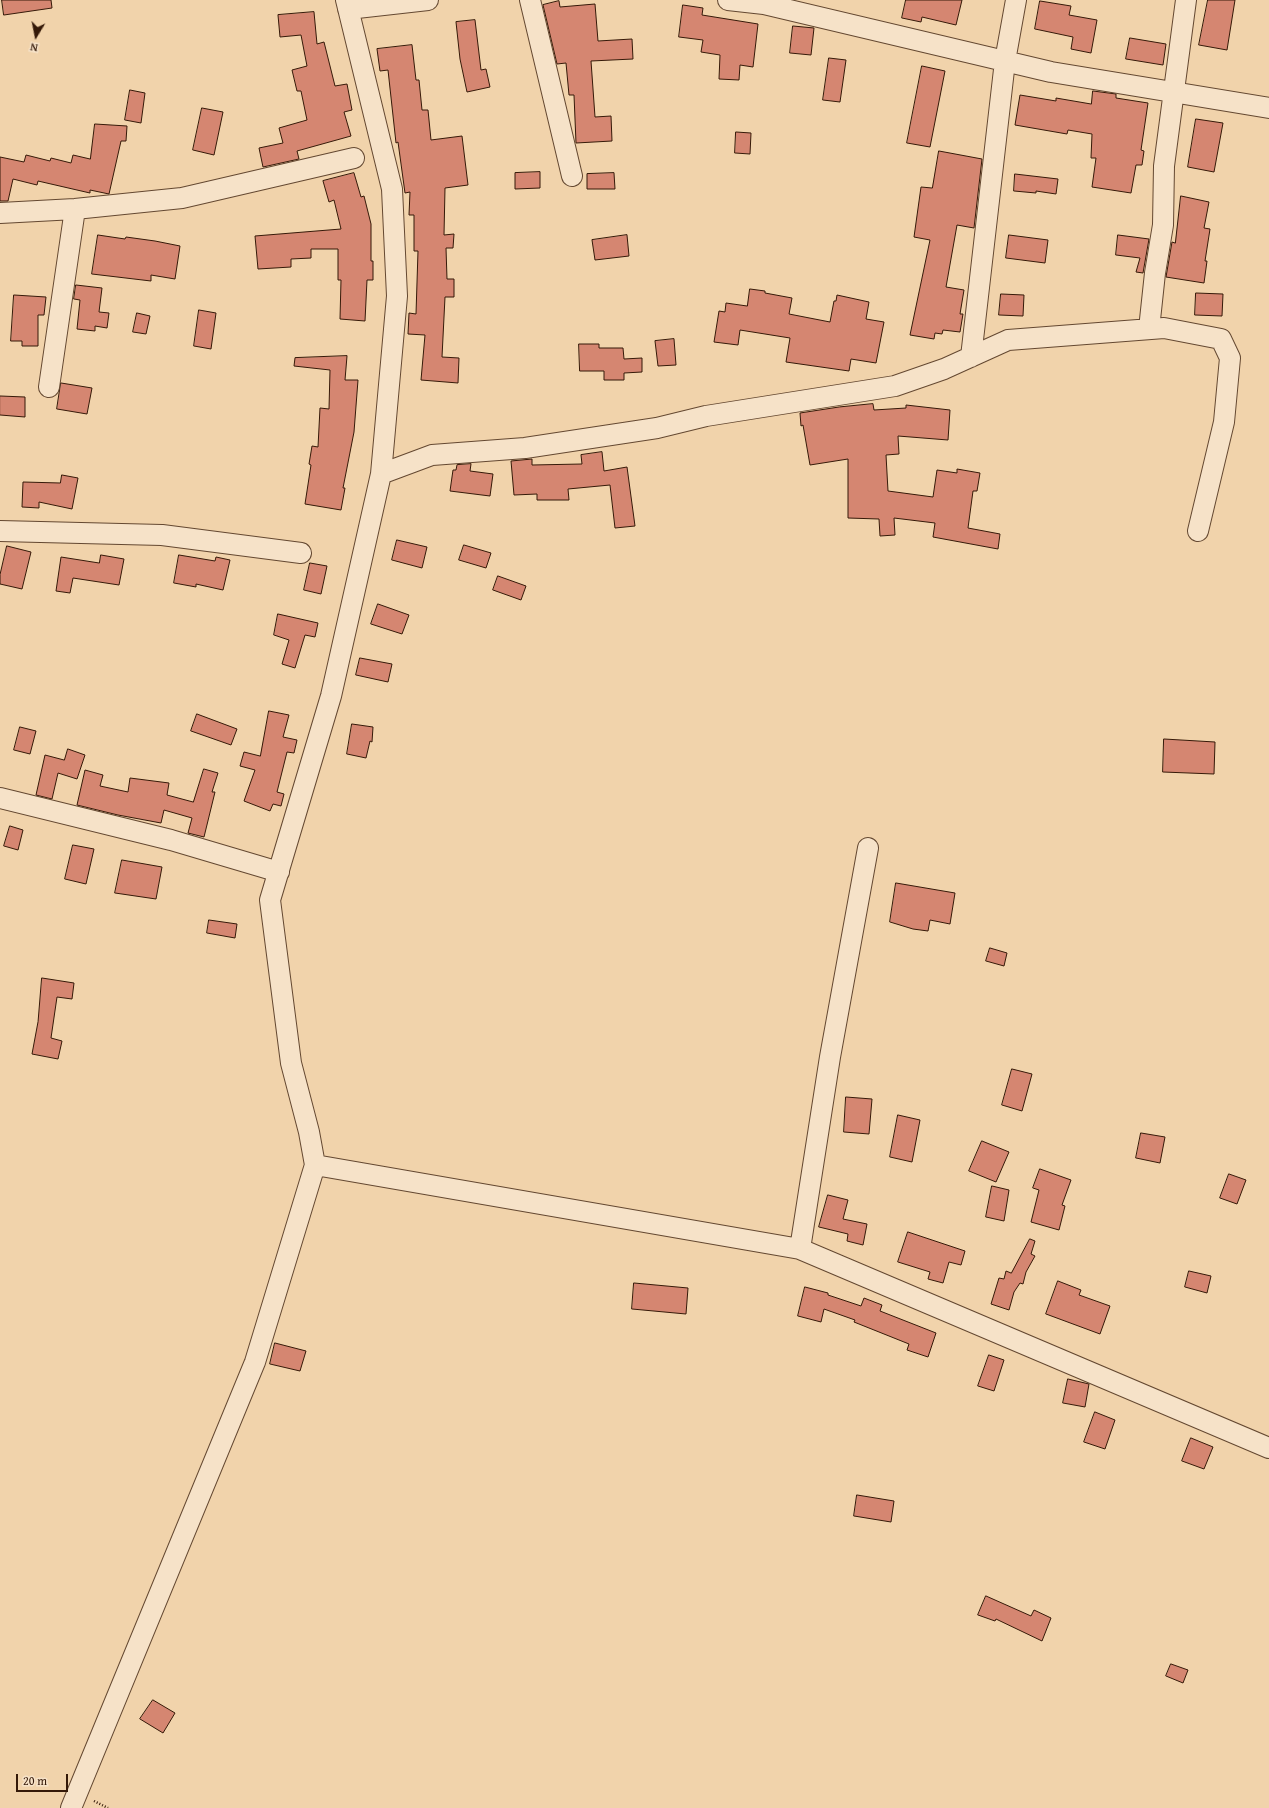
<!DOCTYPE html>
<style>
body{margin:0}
#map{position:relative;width:1269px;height:1808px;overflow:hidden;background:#f1d3ab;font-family:"Gentium Book Plus",serif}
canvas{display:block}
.north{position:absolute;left:16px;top:16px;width:40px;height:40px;-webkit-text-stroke:3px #f6e2c8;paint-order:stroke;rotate:190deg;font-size:11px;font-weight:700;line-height:16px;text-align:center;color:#351908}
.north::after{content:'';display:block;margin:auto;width:14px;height:18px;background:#351908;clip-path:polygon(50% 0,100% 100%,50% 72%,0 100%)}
.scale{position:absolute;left:16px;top:1774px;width:52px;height:18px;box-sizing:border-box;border:2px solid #351908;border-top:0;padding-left:5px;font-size:12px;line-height:14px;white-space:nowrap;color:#351908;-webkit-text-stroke:3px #f6e2c8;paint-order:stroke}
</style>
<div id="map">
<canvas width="1269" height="1808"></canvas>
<div class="north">N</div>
<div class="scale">20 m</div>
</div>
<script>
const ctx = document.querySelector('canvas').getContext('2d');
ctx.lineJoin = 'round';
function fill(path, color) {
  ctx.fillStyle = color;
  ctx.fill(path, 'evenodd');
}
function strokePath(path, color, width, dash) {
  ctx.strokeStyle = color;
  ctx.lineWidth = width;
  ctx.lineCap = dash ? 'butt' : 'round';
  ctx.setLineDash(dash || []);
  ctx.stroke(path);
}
const building = new Path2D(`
 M2,0H51L52,8L4,15Z
 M906,0H962L956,25L922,17L921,22L902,18Z
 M1208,0H1235L1227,50L1199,45Z
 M559,1L560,7L595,4L598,41L632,39L633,59L591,61L595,117L611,116L612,141L576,143L574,95H569L566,63L557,64L543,5Z
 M1040,1L1071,6L1069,15L1097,20L1091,53L1071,49L1073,37L1035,29Z
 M683,5L703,8L702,15L758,24L753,67L740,65L739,80L719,79L720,55L701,52L703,40L679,37Z
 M314,12L317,44L324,42L335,86L347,84L352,110L344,112L351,136L297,151L299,159L263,167L259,148L283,143L279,128L307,120L301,91H297L292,70L307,66L301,35L280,37L278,15Z
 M475,20L481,70L486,69L490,87L467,92L460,59L456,22Z
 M793,26L814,28L811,55L790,53Z
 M1130,38L1166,44L1163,65L1126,59Z
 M412,45L416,80H419L422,110H428L431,140L462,136L468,185L445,188L444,235L454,234L453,248H446L447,279H454V297H445L442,357L459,358L458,383L421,380L425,335L408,334L409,313L416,314L418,251H414V215H409L410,192L405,193L398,142L396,143L388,70L380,71L377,49Z
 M829,58L846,60L840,102L823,100Z
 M922,66L945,71L930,147L907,143Z
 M130,90L145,93L141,123L125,120Z
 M1093,91L1116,94V98L1148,103L1141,150L1144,151L1142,165H1136L1131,193L1092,187L1096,158H1091L1092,134L1068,130L1067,134L1015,125L1020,95L1056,101V98L1091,104Z
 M202,108L223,112L214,155L193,150Z
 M1196,119L1223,123L1214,172L1188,167Z
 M95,124L127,126L126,141H121L109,194L90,190V193L38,181L37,185L13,179L8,201H0V157L24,162L26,155L50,161L51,158L71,163L73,155L90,159Z
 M736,132L751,133L750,154L735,153Z
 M939,151L982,159L974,228L957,225L946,287L964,290L960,314H963L960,332L943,330L942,334L935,333L934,339L910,335L930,240L914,237L921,187L932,188Z
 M540,172V188L515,189V173Z
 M354,173L361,197L364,196L371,224V261H373V280H367L365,321L340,319L341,280H338V249H311V258L291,259V267L258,269L255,236L341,229L334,200L329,202L323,181Z
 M614,173L615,189H587V174Z
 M1015,174L1058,179L1056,194L1036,191V193L1014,191Z
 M1181,196L1209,202L1204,228L1210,229L1205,261H1207L1204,283L1166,277L1172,242L1175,243Z
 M98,235L125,239L126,237L155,241L180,246L175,279L151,275V281L92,274Z
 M627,235L629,256L595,260L592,240Z
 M1009,235L1048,240L1045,263L1006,258Z
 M1118,235L1149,239L1143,273L1136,272L1140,258L1116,255Z
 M76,285L102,288L99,312L109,313L107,328L95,326V331L77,329L80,300L74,299Z
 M750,289L765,291V293L792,298L789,314L830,322L834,301H836L837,295L869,302L866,319L884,322L876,363L851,359L849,371L786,362L790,338L740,330L738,345L714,342L719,311L725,312L726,303L747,306Z
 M1196,293L1223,294L1222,316L1195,315Z
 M1001,294L1024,295L1023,316L999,315Z
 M14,295L46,297L44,315H38V346H22V341H11Z
 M199,310L216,313L211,349L194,346Z
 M137,313L150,316L146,334L133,332Z
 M674,339L676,365L658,366L655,341Z
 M579,344H599V348H623L624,359L642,358V372L624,373V380H604V371H580Z
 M347,356L345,380H358L354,432L343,488H345L341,510L305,504L311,465L309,464L312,446L318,447L320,408L329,409L330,370L294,366L295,358Z
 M61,383L92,388L87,414L57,409Z
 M0,396L25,397V417L0,415Z
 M873,404L874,410L906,408V405L950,410L948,440L898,436L899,454L886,455L888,491L933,497L937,470L957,473V469L980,473L977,491H973L968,528L1000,534L998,549L933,537L935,523L894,518L895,535L880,536L879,519L848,518V459L810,465L803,425L801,426L800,413L839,407Z
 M602,452L604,471L627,467L635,526L615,528L610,485L568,489L569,500H537V494L514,495L511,461L532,459V465L582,464L581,455Z
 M471,464L470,471L493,474L490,496L450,491L453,470H456L457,465Z
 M62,475L78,478L72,509L39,502V508L22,507L23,482L60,483Z
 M397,540L427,547L422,568L392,560Z
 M464,545L491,553L486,568L459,560Z
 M7,546L31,552L22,589L0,584V575Z
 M101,555L124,559L119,585L73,578L70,593L56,591L61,557L99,563Z
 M179,555L215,561L216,557L230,560L223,590L196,584V587L174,583Z
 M310,563L327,566L321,594L304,590Z
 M498,576L526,586L521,600L493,590Z
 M378,604L409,615L402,634L371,624Z
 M278,614L318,623L315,637L305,635L295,668L282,664L289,640L274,635Z
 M360,658L392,664L388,682L356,675Z
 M269,711L289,715L283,737L297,740L294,753L287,752L277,792L284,794L281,806L273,804L270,811L244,801L255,770L240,766L244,752L260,756Z
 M197,714L237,729L231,745L191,731Z
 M352,724L373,727L372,742L370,741L366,758L347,754Z
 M20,727L36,731L30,754L14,750Z
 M1164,739L1215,742L1214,774L1163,772Z
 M68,749L85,755L77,779L58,773L52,799L36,795L45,755L64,760Z
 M204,769L218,773L212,792H215L204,837L188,833L192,818L164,810L161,823L118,815L77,805L85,770L103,775L100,786L128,792L130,778L169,783L167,795L193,802Z
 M10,826L23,830L18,850L4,846Z
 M73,845L94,849L86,884L65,879Z
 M122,860L162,867L156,899L115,893Z
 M896,883L955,893L950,924L930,920L928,931L913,929L890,922Z
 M209,920L237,924L235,938L207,933Z
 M990,948L1007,953L1004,966L986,961Z
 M42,978L74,983L72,999L57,997L51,1038L62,1041L58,1059L32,1054L38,1022Z
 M1012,1069L1032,1074L1022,1111L1002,1105Z
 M846,1097L872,1099L869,1134L844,1132Z
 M898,1115L920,1120L912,1162L890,1157Z
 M1141,1133L1165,1137L1160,1163L1136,1158Z
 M982,1141L1009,1152L996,1182L969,1171Z
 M1040,1169L1071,1180L1062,1205L1065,1206L1059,1230L1031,1222L1039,1190L1033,1188Z
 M1229,1174L1246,1180L1237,1204L1220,1198Z
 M992,1186L1009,1190L1004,1221L986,1217Z
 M828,1195L848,1200L843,1219L867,1224L863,1245L847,1241L848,1234L819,1227Z
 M908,1232L965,1251L961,1265L949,1262L943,1283L928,1279L930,1272L898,1262Z
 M1030,1239L1035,1241L1031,1254L1035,1256L1026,1272L1023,1284L1020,1283L1014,1292L1009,1310L991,1304L999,1278L1004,1279L1006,1271L1011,1273Z
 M1189,1271L1211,1276L1207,1293L1185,1287Z
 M1058,1281L1081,1290L1079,1295L1110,1306L1100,1334L1046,1314Z
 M634,1283L688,1288L686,1314L632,1309Z
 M805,1287L828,1293V1295L861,1306L864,1298L882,1305L880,1311L936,1333L928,1357L907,1350L909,1344L854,1322L855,1320L824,1309L821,1322L798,1316Z
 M275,1343L306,1351L300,1371L270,1364Z
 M989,1355L1004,1360L994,1391L978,1386Z
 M1068,1379L1089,1384L1085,1407L1063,1403Z
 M1095,1412L1115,1420L1105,1449L1084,1442Z
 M1191,1438L1213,1447L1204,1469L1182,1461Z
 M857,1495L894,1501L891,1522L854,1516Z
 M986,1596L1031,1616L1034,1610L1051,1618L1042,1641L996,1619L995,1621L978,1615Z
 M1171,1664L1188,1670L1183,1683L1166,1676Z
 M153,1700L175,1713L163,1733L140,1719Z`);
fill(building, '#d58671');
strokePath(building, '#351908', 1);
const minor = new Path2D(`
 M530,0L572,176
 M728,0L764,4L1051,72L1269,108
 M348,9L428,0
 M0,213L75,209L182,198L354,158
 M1149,329L1155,273L1163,225L1164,166L1186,0
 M971,357L1005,61L1016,0
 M49,387L75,209
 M381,474L432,455L525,448L657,428L706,416L895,386L944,369L1008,340L1164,328L1221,339L1230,358L1224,422L1198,531
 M0,531L162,535L301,553
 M0,798L171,840L279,872
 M315,1165L800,1249L1269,1448
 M800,1249L830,1057L868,848
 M71,1808L255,1362L315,1165L309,1132L291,1063L270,900L331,696L381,474L397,296L392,189L346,0`);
strokePath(minor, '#644831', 22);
strokePath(new Path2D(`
 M94,1801L108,1808`), '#351908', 2.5, [1, 2]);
strokePath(minor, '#f6e2c8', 20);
</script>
